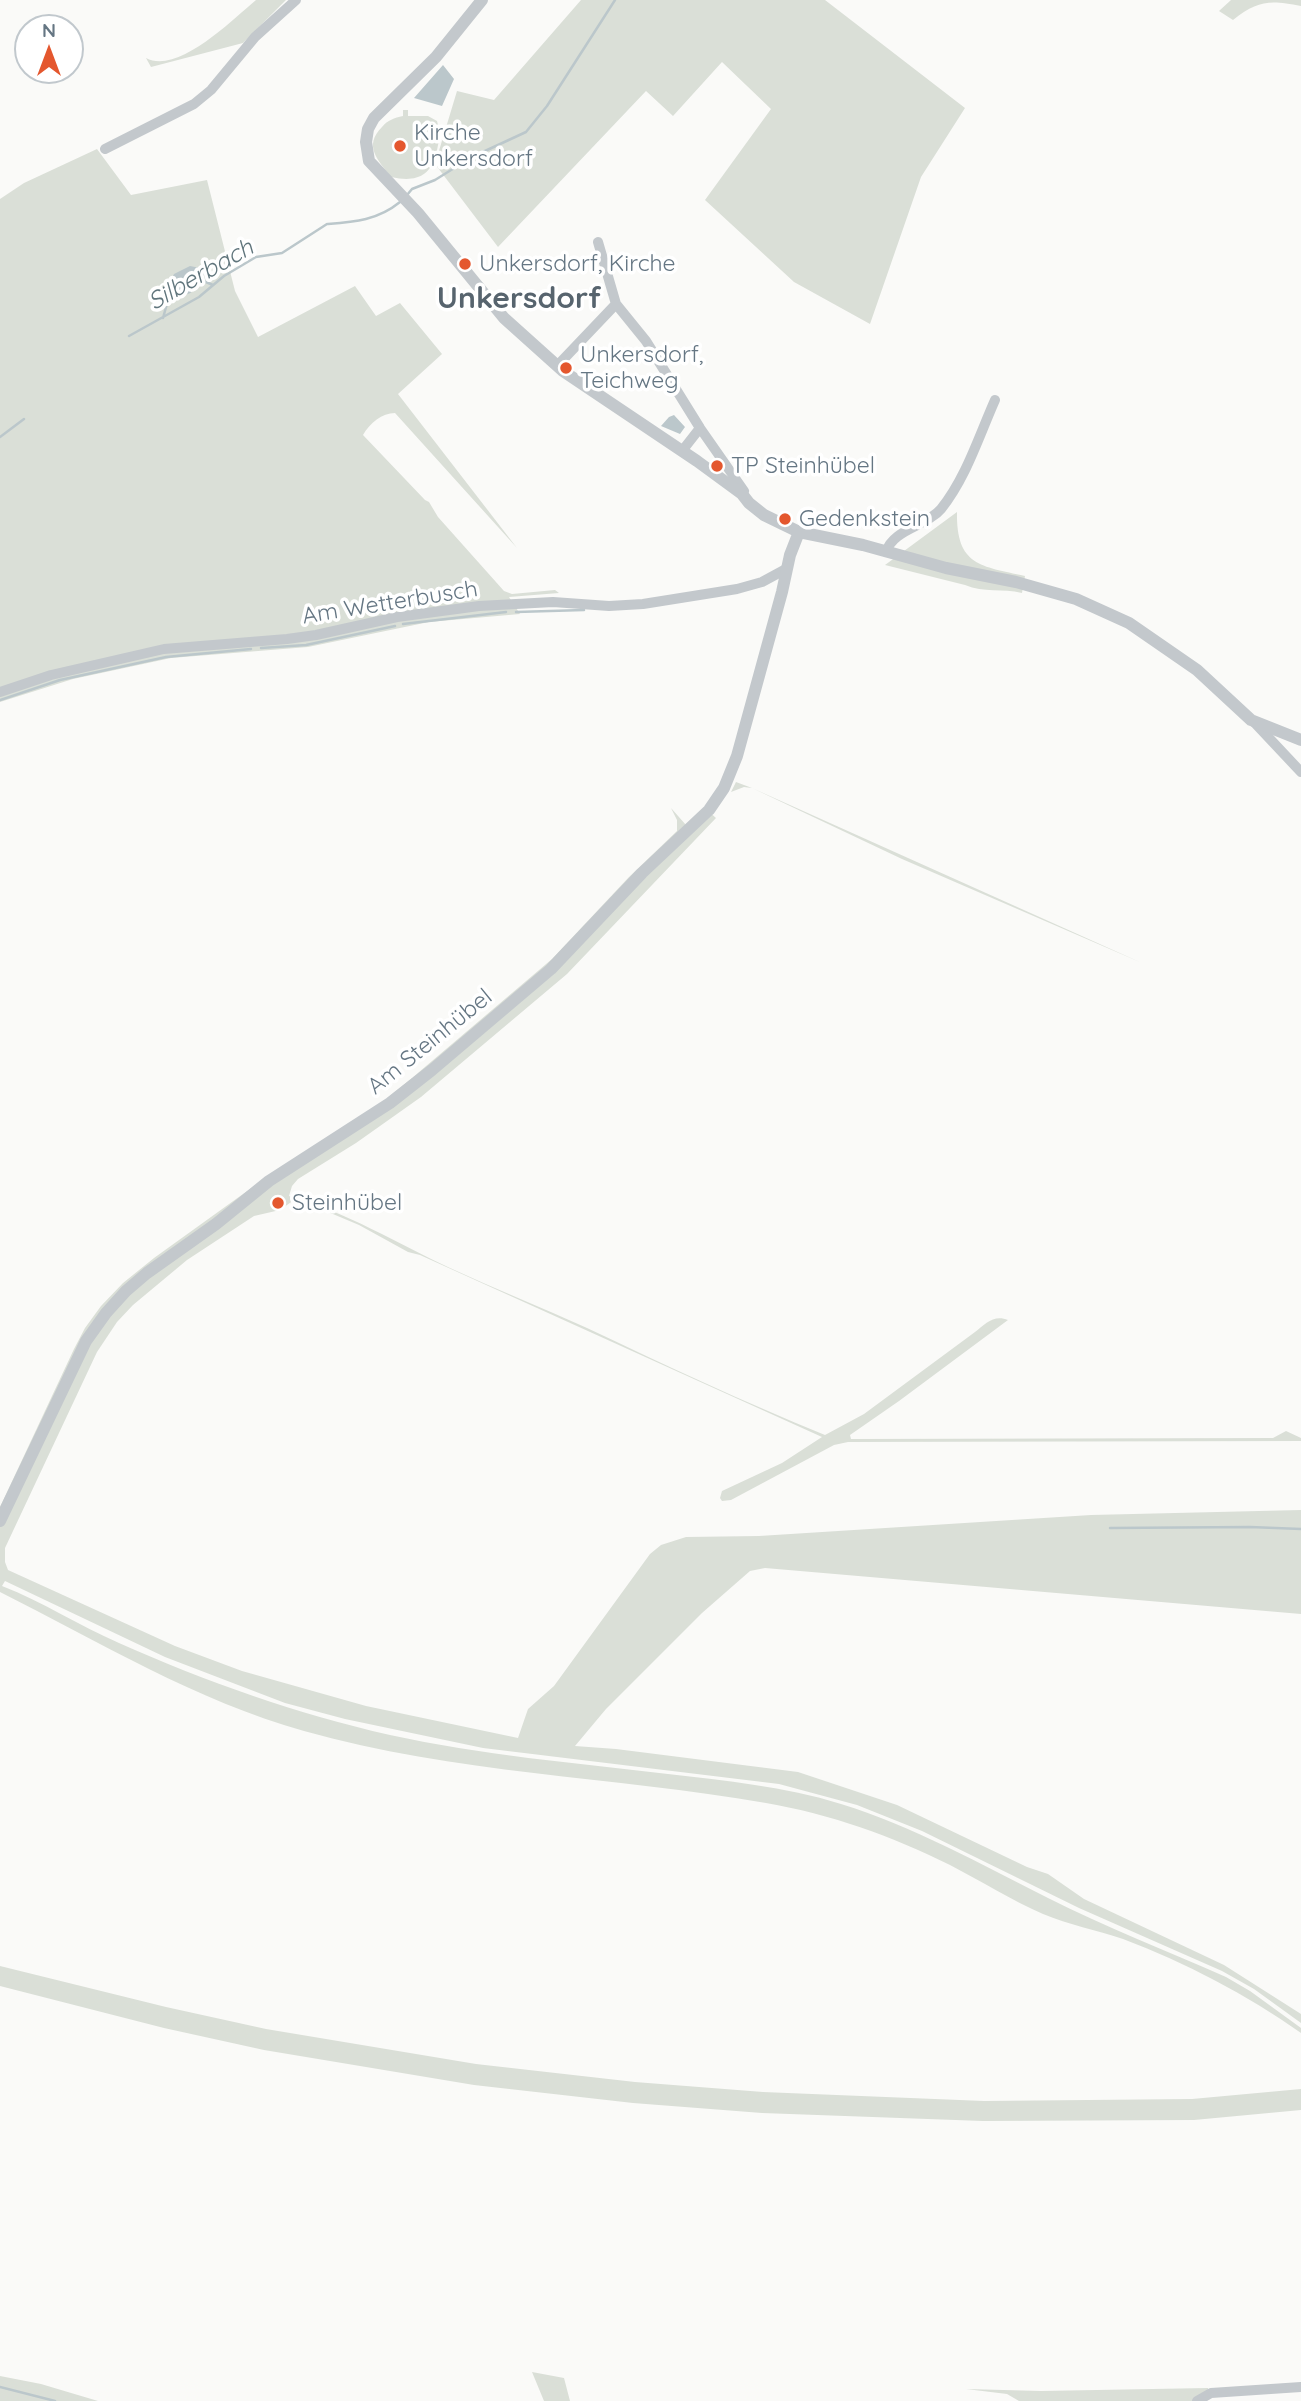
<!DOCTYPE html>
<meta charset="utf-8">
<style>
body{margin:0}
#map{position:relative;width:1301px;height:2401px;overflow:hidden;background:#fafaf8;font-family:Quicksand,sans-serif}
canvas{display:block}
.north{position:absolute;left:14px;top:14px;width:70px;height:70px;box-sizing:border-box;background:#fff;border:2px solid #c1c8cd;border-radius:50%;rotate:0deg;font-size:19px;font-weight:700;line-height:28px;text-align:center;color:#657683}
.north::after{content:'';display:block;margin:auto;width:24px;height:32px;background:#e4572e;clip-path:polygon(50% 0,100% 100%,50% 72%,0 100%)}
</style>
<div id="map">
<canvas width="1301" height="2401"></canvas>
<div class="north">N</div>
</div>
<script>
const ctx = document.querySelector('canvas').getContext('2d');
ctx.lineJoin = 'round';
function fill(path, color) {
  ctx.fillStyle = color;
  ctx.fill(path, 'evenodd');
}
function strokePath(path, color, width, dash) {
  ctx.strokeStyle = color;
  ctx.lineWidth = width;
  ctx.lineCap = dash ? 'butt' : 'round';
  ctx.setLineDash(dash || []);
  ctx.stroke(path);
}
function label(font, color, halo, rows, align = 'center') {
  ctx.font = font + ' Quicksand,sans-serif';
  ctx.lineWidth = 7;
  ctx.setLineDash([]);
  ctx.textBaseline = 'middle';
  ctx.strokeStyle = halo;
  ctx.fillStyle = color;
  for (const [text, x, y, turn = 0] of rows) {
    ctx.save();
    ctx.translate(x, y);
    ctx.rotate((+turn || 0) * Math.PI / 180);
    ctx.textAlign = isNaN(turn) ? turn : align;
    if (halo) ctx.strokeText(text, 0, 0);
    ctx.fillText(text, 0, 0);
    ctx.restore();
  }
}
fill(new Path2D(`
 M256,0H286L243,43L151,67L146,58C178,75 233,19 256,0Z
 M581,0H825L965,108L921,177L870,324L794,282L705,200L771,109L722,62L673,116L646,91L498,247L435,164L457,91L494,100Z
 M1231,0H1301V6C1270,0 1258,0 1233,20L1219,11Z
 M403,110H408V116H428L437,121C441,134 439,141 436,155C429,178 414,182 391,177C378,160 363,146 382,127C388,120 394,118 403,116Z
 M97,149L131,195L207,180L235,291L258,337L355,286L376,316L400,303L442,354L398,394L517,548L395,413C382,413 370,423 363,435L425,500L429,502L438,517L504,591L512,594L555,590L559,593L509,597L520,614L429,622L308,647L171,658L73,679L0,702V199L24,183Z
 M957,512C956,566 981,566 1025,576L1022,593C1002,588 984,593 965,585L885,565Z
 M736,782L752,788L1142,963L902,859L752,788L744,787L731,792Z
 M671,808L686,825L705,808L716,818L567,974L421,1097L356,1143L298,1179L292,1186L289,1196C346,1212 397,1243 450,1268C495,1289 541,1307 587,1328C665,1365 744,1402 825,1435L864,1414L975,1332C985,1324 994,1314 1008,1320L899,1401L850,1435L851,1439L1273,1438L1286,1431L1301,1438V1441L848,1442L834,1445L731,1500L722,1501L720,1498L722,1491L782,1463L822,1437L420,1255L408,1252L359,1225L302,1201L294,1200L280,1210L254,1216L187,1260L133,1305L117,1322L97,1352L5,1548V1562L8,1570L175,1646L242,1671L366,1706L518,1738L528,1709L554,1686L650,1554L661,1545L686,1537L759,1536L1091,1515L1301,1510V1614L765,1568L750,1571L702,1613L606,1709L575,1746L616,1749L798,1772L897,1805L1027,1867L1048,1874L1084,1899L1224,1965L1301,2014V2023L1254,1989L1222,1971L1079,1908L922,1831L857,1805L779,1784L483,1748L345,1719L285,1703L165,1657L5,1581L2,1586C43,1602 80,1626 119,1643C207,1682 297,1714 390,1735C481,1755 575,1763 668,1774C726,1781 784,1786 841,1804C913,1826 980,1864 1048,1898C1106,1927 1167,1951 1226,1977L1250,1991L1301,2028V2033C1246,1994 1186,1963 1123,1939C1096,1930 1069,1925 1043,1914C1011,1900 981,1881 950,1865C892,1836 830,1814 766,1803C612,1776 455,1774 304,1731C197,1701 99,1642 0,1592V1507L74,1349L85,1328L101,1306L123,1283L154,1258L268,1176L376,1107L412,1078L552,959L629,877L677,831V820Z
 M0,1966L166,2007L266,2029L476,2064L635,2082L763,2092L984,2101L1192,2099L1301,2089V2110L1194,2120L983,2121L762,2113L633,2103L474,2085L264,2050L164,2028L0,1986Z
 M532,2372L564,2378L570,2401H544Z
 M0,2376L41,2384L98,2401H0Z
 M1208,2388V2391L1195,2401H1019L1007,2394L966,2389L1041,2391Z`), '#dadfd7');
fill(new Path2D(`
 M443,65L454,79L442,106L414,98Z
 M190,266L200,268L204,275C197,292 189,296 172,297L167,288L174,274Z
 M674,415L685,427L680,434L661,426L669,417Z`), '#bbc7cb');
strokePath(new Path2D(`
 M407,195L412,189L435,180L472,157L526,132L547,106L615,0
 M328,224C355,222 378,220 400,202
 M201,280L213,285
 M163,318L170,293L173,292
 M129,336L199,297L224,276L256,257L282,253L327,224
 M0,437L24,419
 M516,612L584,610
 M403,624L506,612
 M261,648L306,645L395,626
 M0,700L60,680L166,657L251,649
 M1110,1528L1250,1527L1301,1529
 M0,2387L55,2401`), '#bbc7cb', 2.5);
strokePath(new Path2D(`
 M105,149L194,104L211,90L255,37L296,0
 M598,242L616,304L646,341L700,428L744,491L742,493
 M557,366L616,304
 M682,451L700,428
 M886,552C893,529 927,526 941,509C966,478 979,436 995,400
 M0,692L51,675L164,649L287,639L316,635L397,617L479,606L553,602L609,606L643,604L737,589L762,582L786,569
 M1254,722L1301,772
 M1197,2401L1211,2393L1301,2387`), '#c3c8cc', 10);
strokePath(new Path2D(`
 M482,0L436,57L374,118L368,129L366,142L369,161L418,213L504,318L563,371L697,461L742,494L749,503L764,515L799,532L863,545L946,568L1016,582L1076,599L1129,623L1197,670L1251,720L1301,740
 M0,1521L86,1341L106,1313L126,1291L147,1273L216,1224L269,1181L390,1103L432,1070L551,969L642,873L709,810L724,788L737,756L782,592L790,555L799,532`), '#c3c8cc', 12);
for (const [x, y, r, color] of [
 [400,146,7,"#e4572e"],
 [465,264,7,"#e4572e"],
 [566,368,7,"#e4572e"],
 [717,466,7,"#e4572e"],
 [785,519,7,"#e4572e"],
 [278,1203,7,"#e4572e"]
]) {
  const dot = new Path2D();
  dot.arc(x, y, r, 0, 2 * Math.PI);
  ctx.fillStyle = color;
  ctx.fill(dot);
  strokePath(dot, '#fff', 2.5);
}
label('23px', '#657683', '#fff', [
 ["Kirche",414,133],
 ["Unkersdorf",414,159],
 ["Unkersdorf, Kirche",479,264],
 ["Unkersdorf,",580,355],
 ["Teichweg",580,381],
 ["TP Steinhübel",731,466],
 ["Gedenkstein",799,519],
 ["Steinhübel",292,1203]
], 'left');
label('23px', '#657683', '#fff', [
 ["Am Wetterbusch",390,603,-9],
 ["Am Steinhübel",430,1042,-39]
]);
label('italic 24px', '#60757c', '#fff', [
 ["Silberbach",201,275,-30]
]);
label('bold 30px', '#57646e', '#fff', [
 ["Unkersdorf",519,299]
]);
</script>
